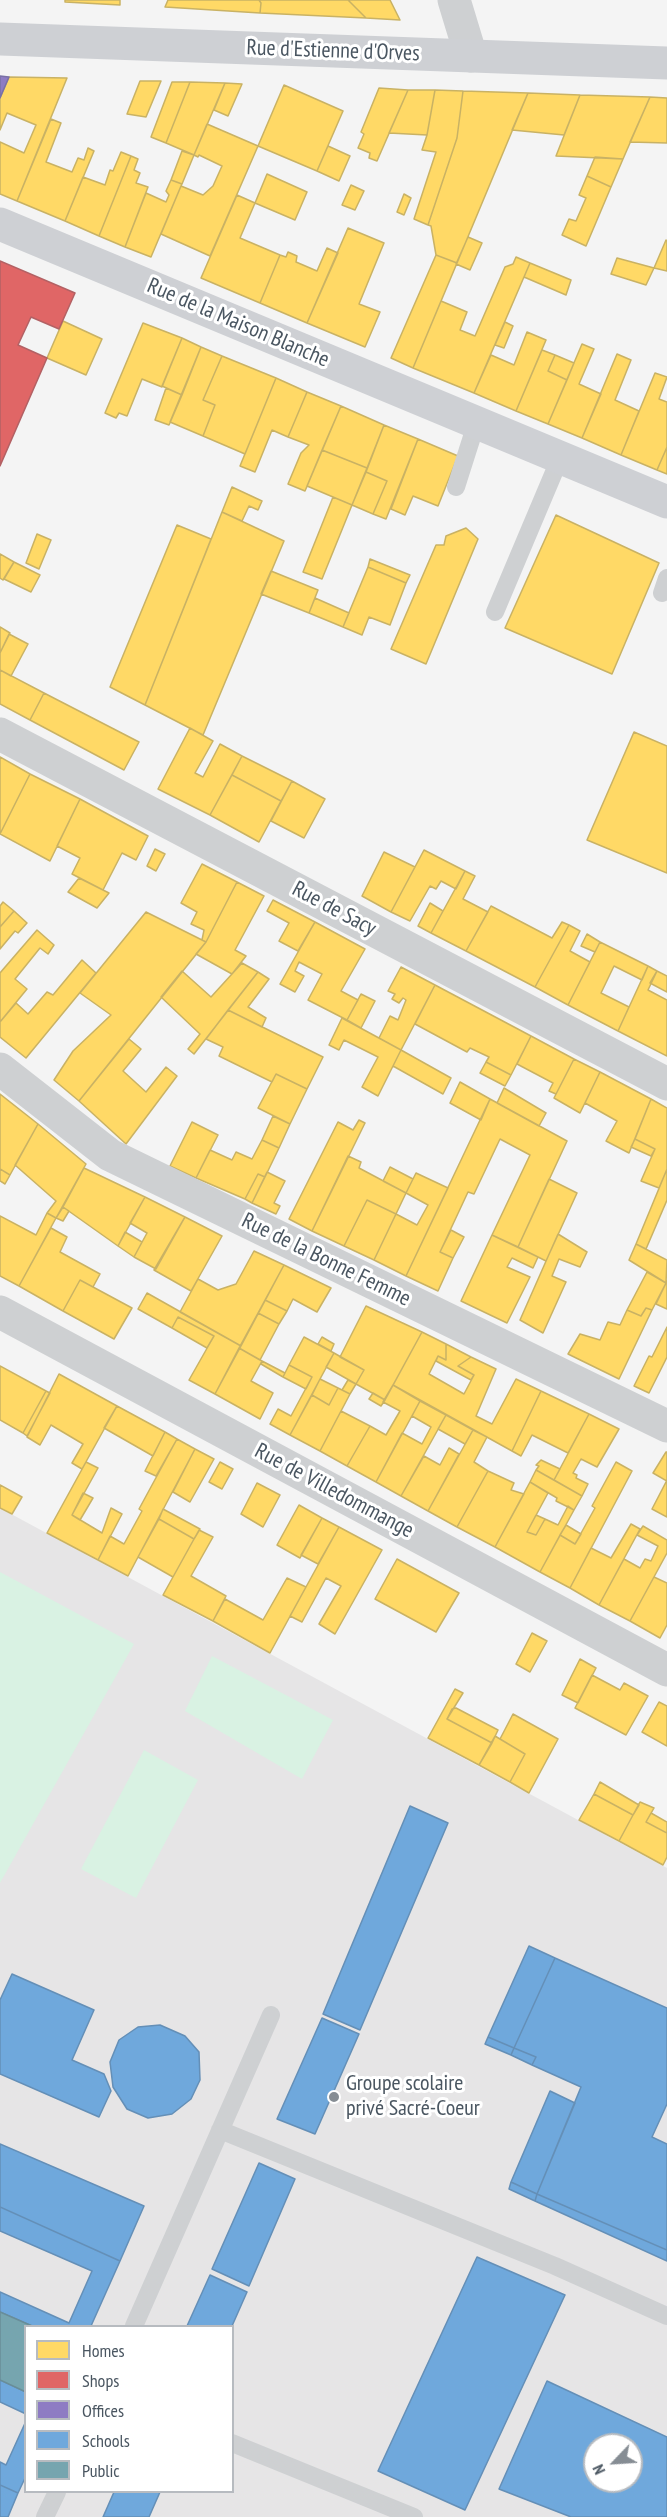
<!DOCTYPE html>
<meta charset="utf-8">
<style>
body{margin:0}
#map{position:relative;width:667px;height:2517px;overflow:hidden;background:#f4f4f4;font-family:"PT Sans Narrow",sans-serif}
canvas{display:block}
.legend{position:absolute;left:24px;top:2325px;width:210px;height:168px;box-sizing:border-box;background:#fff;border:2px solid #b7bbc0;margin:0;padding:8px 10px;list-style:none;font-size:18px;color:#4a5661}
.legend li{display:flex;align-items:center;gap:12px;height:30px}
.legend b{width:30px;border:2px solid #b7bbc0}
.north{position:absolute;left:583px;top:2433px;width:60px;height:60px;box-sizing:border-box;background:#fff;border:2px solid #b7bbc0;border-radius:50%;rotate:245deg;font-size:16px;font-weight:700;line-height:24px;text-align:center;color:#4a5661}
.north::after{content:'';display:block;margin:auto;width:21px;height:27px;background:#868d94;clip-path:polygon(50% 0,100% 100%,50% 72%,0 100%)}
</style>
<div id="map">
<canvas width="667" height="2517"></canvas>
<ul class="legend">
<li><b style="height:16px;background:#ffd966"></b>Homes</li>
<li><b style="height:16px;background:#e06666"></b>Shops</li>
<li><b style="height:16px;background:#8e7cc3"></b>Offices</li>
<li><b style="height:16px;background:#6fa8dc"></b>Schools</li>
<li><b style="height:16px;background:#76a5af"></b>Public</li>
</ul>
<div class="north">N</div>
</div>
<script>
const ctx = document.querySelector('canvas').getContext('2d');
ctx.lineJoin = 'round';
function fill(path, color) {
  ctx.fillStyle = color;
  ctx.fill(path, 'evenodd');
}
function strokePath(path, color, width, dash) {
  ctx.strokeStyle = color;
  ctx.lineWidth = width;
  ctx.lineCap = dash ? 'butt' : 'round';
  ctx.setLineDash(dash || []);
  ctx.stroke(path);
}
function label(font, color, halo, rows, align = 'center') {
  ctx.font = font + ' "PT Sans Narrow",sans-serif';
  ctx.lineWidth = 6;
  ctx.setLineDash([]);
  ctx.textBaseline = 'middle';
  ctx.strokeStyle = halo;
  ctx.fillStyle = color;
  for (const [text, x, y, turn = 0] of rows) {
    ctx.save();
    ctx.translate(x, y);
    ctx.rotate((+turn || 0) * Math.PI / 180);
    ctx.textAlign = isNaN(turn) ? turn : align;
    if (halo) ctx.strokeText(text, 0, 0);
    ctx.fillText(text, 0, 0);
    ctx.restore();
  }
}
fill(new Path2D(`
 M0,1508L667,1868V2517H0ZM26,2326H232V2492H26ZM595,2445H631V2481H595Z`), '#e6e5e6');
fill(new Path2D(`
 M0,1572L134,1644L0,1883Z
 M212,1656L333,1720L302,1779L185,1711Z
 M144,1750L198,1780L136,1898L81,1869Z`), '#d9f2e3');
const homes = new Path2D(`
 M65,0H120V5L65,2Z
 M168,0H259L261,3L260,13L165,7Z
 M259,0H348L366,18L260,13L261,3Z
 M348,0H390L400,20L366,18Z
 M9,77L67,78L17,201L0,194V142L24,153L36,125L7,113L0,130V98Z
 M140,81H161L146,117L127,114Z
 M172,82H190L166,143L151,137Z
 M190,82L225,83L194,155L166,143Z
 M225,83L242,84L228,116L214,110Z
 M284,85L343,111L317,171L258,146Z
 M379,88L408,90L377,161L369,158L370,153L358,148L364,134L361,132Z
 M408,90H435L427,135L389,133Z
 M435,90L463,91L457,138L428,225L414,219L436,152L422,150L427,135Z
 M463,91L528,93L457,263L436,255L431,226L428,225L457,138Z
 M528,93L580,95L564,135L512,130Z
 M580,95L650,97L623,159L556,156Z
 M650,97L667,98V143L630,142Z
 M51,119L61,123L46,162L72,172L78,158L84,160L88,148L94,151L65,221L17,201Z
 M207,124L258,146L210,256L161,234L181,186L203,195L213,186L222,166L199,155L198,157L194,155Z
 M328,146L350,156L339,181L317,171Z
 M182,151L194,155L182,184L171,180Z
 M121,152L131,156L99,236L65,221L83,177L105,185L110,170L113,171Z
 M131,156L138,159L134,170L140,173L136,183L148,187L125,247L99,236Z
 M595,157L623,159L611,187L587,176Z
 M267,174L307,192L295,220L255,203Z
 M587,176L611,187L586,246L562,235L569,219L576,221L586,198L579,195Z
 M171,180L182,184L181,186L151,257L125,247L146,193L166,202L169,195L166,191Z
 M351,185L364,191L355,210L342,205Z
 M404,194L411,198L404,215L397,212Z
 M237,195L255,203L240,238L280,255L260,303L201,278Z
 M348,228L384,243L359,304L380,312L365,347L307,323Z
 M468,237L482,243L470,270L456,264Z
 M666,240L667,241V271L654,268Z
 M327,248L338,253L307,323L260,303L280,255L286,257L288,252L297,256L296,262L317,271Z
 M436,255L457,263L413,368L391,358Z
 M516,257L530,263L474,393L413,368L441,301L467,312L460,330L475,336L505,267L513,264Z
 M617,258L654,268L646,285L611,274Z
 M530,263L571,280L566,295L524,277Z
 M63,321L102,339L86,375L47,358Z
 M505,322L513,326L504,348L495,345Z
 M143,323L182,338L162,387L142,379L127,416L119,413L116,418L105,413Z
 M527,332L546,340L516,411L474,393L491,355L514,365Z
 M182,338L201,347L182,395L162,386Z
 M582,344L594,349L579,384L601,394L582,438L548,424Z
 M201,347L222,356L203,400L215,405L203,436L170,422Z
 M542,350L555,355L548,371L567,380L548,424L516,411Z
 M617,354L631,360L615,400L639,411L621,455L582,438Z
 M555,355L574,363L567,380L548,371Z
 M222,356L276,378L245,454L203,436L215,405L203,400Z
 M655,373L667,377L659,399L667,402V447L657,470L621,455Z
 M276,378L307,392L288,437L272,430L255,472L240,466Z
 M166,388L182,395L169,425L155,420Z
 M307,392L341,406L305,491L288,484L301,453L309,445L288,437Z
 M341,406L384,425L367,468L322,450Z
 M384,425L418,439L386,519L373,514L387,481L366,472Z
 M418,439L458,456L438,506L413,496L405,515L391,509Z
 M667,447V474L657,470Z
 M322,450L367,468L352,505L307,486Z
 M366,472L387,481L373,514L352,505Z
 M232,487L262,501L258,510L249,506L242,521L222,512Z
 M333,497L352,505L322,579L303,572Z
 M222,512L284,541L203,735L145,705Z
 M556,515L659,563L612,674L505,628Z
 M177,525L211,539L145,705L110,687Z
 M466,528L478,539L426,664L391,649L436,545H444L446,536Z
 M37,534L51,540L39,569L26,563Z
 M0,554L14,562L3,580L0,578Z
 M370,559L410,575L406,583L368,567Z
 M14,562L40,575L31,592L4,579Z
 M368,567L406,583L390,625L369,617L362,635L343,627Z
 M271,571L318,590L309,613L261,594Z
 M315,598L349,613L343,627L309,613Z
 M0,627L10,633L0,653Z
 M9,634L28,644L11,676L0,670V653Z
 M0,670L44,693L30,720L0,704Z
 M44,693L139,742L124,770L30,720Z
 M190,728L213,741L195,773L203,777L220,744L242,756L210,815L158,789Z
 M634,732L667,746V873L587,840Z
 M242,756L292,781L281,801L232,775Z
 M0,757L30,774L0,834Z
 M30,774L80,799L50,861L0,834Z
 M232,775L281,801L259,842L210,815Z
 M292,781L325,799L304,838L271,821Z
 M80,799L148,836L136,860L122,853L103,890L72,874L80,858L57,846Z
 M155,849L165,854L156,871L147,866Z
 M424,850L465,871L456,889L441,881L436,889L430,886L410,921L391,912Z
 M384,852L415,867L391,912L362,896Z
 M202,864L237,882L206,942L202,940L204,930L191,924L197,912L181,903Z
 M465,871L475,876L463,899L488,912L466,951L431,933Z
 M79,878L109,893L97,908L68,892Z
 M237,882L264,896L235,950L246,956L232,974L196,954L206,942Z
 M273,900L315,922L298,951L279,941L289,923L267,911Z
 M3,902L14,911L0,927V906Z
 M430,903L443,911L431,933L418,926Z
 M491,906L552,938L562,922L569,925L535,987L466,951Z
 M14,911L27,923L18,933L15,931L0,949V927Z
 M146,912L206,942L79,1101L54,1080L73,1051L111,1015L80,993Z
 M315,922L365,949L341,991L358,1000L347,1020L308,1000L322,974L299,962L295,971L304,976L295,992L280,984Z
 M569,925L580,931L570,951L590,962L568,1005L535,987Z
 M37,930L54,945L48,954L40,948L15,979L27,989L0,1022V973Z
 M587,934L600,942L595,952L581,946Z
 M600,942L648,966L642,980L614,966L601,993L629,1007L618,1031L568,1005Z
 M82,960L96,973L26,1058L0,1037V1022L16,1003L28,1014L47,992L53,995Z
 M242,963L258,972L194,1054L188,1049L200,1034L161,997L182,971L211,997Z
 M648,966L657,971L648,990L667,1000V1056L618,1031Z
 M401,967L435,985L401,1050L379,1038L390,1016L398,1020L406,1000L403,998L399,1003L392,999L395,994L388,991Z
 M657,971L667,976V992L650,983Z
 M258,972L269,979L248,1007L266,1018L262,1027L228,1010Z
 M435,985L531,1036L511,1075L486,1062L489,1057L470,1048L467,1052L415,1024Z
 M361,994L375,1001L361,1028L347,1020Z
 M228,1010L323,1057L307,1089L276,1074L272,1082L219,1056L223,1047L206,1039Z
 M342,1018L401,1050L378,1096L362,1087L378,1057L344,1040L339,1050L329,1045Z
 M531,1036L574,1059L556,1094L549,1091L553,1083L517,1064Z
 M129,1039L141,1049L123,1071L146,1092L166,1067L177,1076L126,1144L79,1101Z
 M401,1050L451,1078L443,1094L393,1066Z
 M574,1059L600,1072L580,1113L554,1098Z
 M486,1062L511,1075L505,1086L480,1073Z
 M600,1072L651,1099L629,1153L606,1141L617,1121L585,1103Z
 M276,1074L307,1089L290,1124L258,1108Z
 M460,1082L490,1099L481,1120L450,1103Z
 M504,1088L546,1113L539,1126L497,1103Z
 M0,1094L38,1124L10,1175L0,1169Z
 M490,1099L567,1141L518,1247L492,1235L530,1155L500,1139L474,1194L468,1192L440,1252L453,1258L438,1291L406,1276Z
 M651,1099L667,1108V1169L659,1188L641,1181L655,1149L635,1139Z
 M273,1116L290,1124L279,1148L262,1140Z
 M359,1120L365,1123L312,1231L289,1219L338,1122L353,1130Z
 M192,1122L218,1135L196,1178L170,1166Z
 M38,1124L86,1164L56,1218L47,1213L56,1201L15,1165Z
 M635,1139L655,1149L651,1156L631,1147Z
 M262,1140L279,1148L265,1177L258,1174L245,1199L196,1178L210,1150L232,1160L236,1152L252,1159Z
 M348,1156L361,1162L359,1168L406,1193L396,1214L367,1200L344,1246L312,1231Z
 M390,1167L413,1179L406,1193L383,1181Z
 M84,1168L145,1197L118,1246L63,1207Z
 M0,1169L10,1175L5,1184L0,1181Z
 M667,1169V1200L646,1249L636,1244Z
 M267,1172L285,1181L274,1203L280,1206L276,1214L252,1203Z
 M416,1173L448,1188L406,1276L374,1260L396,1214L417,1225L428,1205L406,1193Z
 M258,1174L265,1177L252,1203L245,1199Z
 M549,1179L577,1193L546,1261L518,1247Z
 M145,1197L185,1217L156,1269L134,1257L147,1233L130,1223Z
 M367,1200L396,1214L374,1260L344,1246Z
 M63,1207L69,1211L63,1221L56,1218Z
 M47,1213L56,1218L19,1286L0,1276V1216L36,1235Z
 M185,1217L222,1236L191,1291L154,1270Z
 M51,1228L67,1237L60,1252L100,1274L93,1287L80,1280L63,1311L19,1286Z
 M451,1230L464,1237L453,1258L440,1252Z
 M125,1232L142,1242L134,1257L118,1246Z
 M558,1234L587,1252L580,1267L559,1259L552,1276L566,1282L543,1333L520,1320Z
 M492,1235L538,1257L533,1268L512,1258L507,1267L530,1277L507,1323L461,1301Z
 M636,1244L667,1260L666,1283L629,1260Z
 M254,1251L284,1265L241,1346L180,1312L198,1279L218,1290L236,1284Z
 M284,1265L331,1288L317,1312L293,1299L287,1311L265,1300Z
 M647,1272L666,1283L652,1310L646,1308L641,1316L627,1310Z
 M80,1280L132,1308L114,1339L63,1311Z
 M667,1281V1309L656,1304Z
 M147,1293L241,1346L215,1394L189,1380L214,1336L178,1317L172,1328L138,1309Z
 M265,1300L287,1311L279,1324L258,1313Z
 M366,1306L422,1332L385,1400L356,1384L364,1370L340,1357Z
 M646,1308L652,1310L619,1379L568,1354L580,1334L600,1340L608,1322L620,1325L627,1310L641,1316Z
 M258,1313L279,1324L260,1360L239,1348Z
 M178,1317L214,1336L207,1348L172,1328Z
 M667,1327V1357L649,1393L634,1386L649,1356L652,1357Z
 M422,1332L446,1344V1360L438,1356L429,1374L464,1394L474,1375L458,1366L471,1357L496,1369L476,1416L492,1424L516,1379L541,1391L512,1451L393,1385Z
 M304,1337L334,1353L290,1435L270,1424L278,1409L291,1416L312,1377L289,1365Z
 M322,1337L334,1344L331,1351L318,1344Z
 M446,1344L471,1357L458,1366L474,1375L471,1380L436,1361L438,1356L446,1360Z
 M239,1348L262,1361L251,1381L273,1393L260,1419L215,1394Z
 M334,1353L364,1370L356,1384L326,1367Z
 M262,1361L285,1373L283,1377L261,1364Z
 M289,1365L312,1377L306,1389L283,1377Z
 M0,1366L46,1391L23,1433L0,1420Z
 M59,1374L117,1406L82,1469L72,1463L83,1444L51,1425L40,1445L27,1437Z
 M320,1379L338,1388L329,1405L312,1395Z
 M348,1380L356,1384L350,1394L342,1390Z
 M393,1385L420,1401L376,1482L347,1466L370,1426L386,1435L400,1411L383,1402Z
 M338,1388L350,1394L320,1451L290,1435L312,1395L329,1405Z
 M46,1391L50,1393L27,1436L23,1433Z
 M541,1391L589,1414L568,1453L532,1435L521,1456L512,1451Z
 M373,1393L385,1400L381,1406L369,1399Z
 M420,1401L446,1415L401,1496L376,1482L402,1433L422,1444L431,1427L412,1416Z
 M117,1406L165,1432L153,1456L104,1428Z
 M341,1411L370,1426L347,1466L320,1451Z
 M589,1414L619,1429L597,1467L581,1459L573,1473L577,1475L576,1478L588,1484L582,1496L554,1480Z
 M446,1415L473,1430L465,1444L438,1429Z
 M473,1430L487,1437L474,1462L488,1471L457,1527L428,1511Z
 M165,1432L177,1439L156,1476L145,1471Z
 M177,1439L195,1449L128,1576L98,1560L110,1536L124,1544L142,1511L139,1509Z
 M449,1448L459,1454L428,1511L401,1496L424,1456L440,1465Z
 M195,1449L214,1459L190,1502L173,1492Z
 M666,1452H667V1481L653,1473Z
 M541,1460L560,1469L554,1480L536,1470L539,1466L536,1465Z
 M86,1462L98,1468L72,1515L102,1533L111,1508L122,1514L98,1560L47,1533Z
 M220,1462L233,1469L222,1489L209,1482Z
 M616,1462L632,1471L570,1588L540,1572L560,1535L575,1544L595,1508L592,1506Z
 M536,1470L582,1496L574,1510L556,1501L557,1498L530,1482Z
 M488,1471L514,1483L511,1490L524,1494L495,1547L457,1527Z
 M667,1480V1517L652,1509Z
 M530,1482L548,1493L527,1532L536,1535L545,1519L558,1525L568,1506L574,1510L540,1572L495,1547Z
 M257,1483L280,1495L263,1527L241,1514Z
 M0,1485L22,1497L12,1514L0,1508Z
 M83,1493L93,1498L80,1520L72,1515Z
 M299,1505L322,1518L300,1558L277,1545Z
 M163,1509L200,1529L194,1539L159,1519Z
 M536,1515L545,1519L536,1535L527,1532Z
 M322,1518L339,1527L318,1564L301,1555Z
 M159,1519L194,1539L173,1577L138,1557Z
 M631,1524L640,1529L599,1605L570,1588L591,1548L611,1558Z
 M566,1525L581,1534L575,1544L560,1535Z
 M643,1526L667,1540V1553L630,1621L599,1605L624,1559L640,1568L645,1559L651,1561L658,1546L637,1535Z
 M339,1527L382,1550L335,1634L319,1624L341,1586L326,1578L302,1622L290,1616Z
 M199,1530L213,1537L191,1576L226,1596L213,1621L163,1595Z
 M397,1559L459,1593L436,1632L375,1599Z
 M654,1577L667,1583V1625L660,1638L630,1621Z
 M287,1578L306,1587L270,1653L213,1621L225,1599L263,1620Z
 M532,1633L547,1641L530,1672L516,1664Z
 M580,1659L596,1668L578,1703L562,1695Z
 M592,1675L620,1690L624,1683L648,1696L626,1735L575,1708Z
 M455,1689L463,1693L447,1719L492,1743L479,1765L428,1738Z
 M659,1702L667,1706V1746L642,1732Z
 M456,1708L498,1730L492,1743L447,1719L452,1709Z
 M513,1714L558,1739L529,1793L510,1782L525,1754L500,1739Z
 M495,1736L525,1754L510,1782L479,1765Z
 M600,1782L639,1805L633,1815L594,1794Z
 M594,1794L633,1815L619,1841L579,1820Z
 M640,1802L654,1808L646,1822L667,1833V1857L663,1865L619,1841Z
 M651,1813L667,1822V1833L646,1822Z`);
fill(homes, '#ffd966');
strokePath(homes, '#c9b264', 1.5);
const shops = new Path2D(`
 M0,261L75,293L59,329L31,317L18,345L47,358L0,466Z`);
fill(shops, '#e06666');
strokePath(shops, '#b36164', 1.5);
const offices = new Path2D(`
 M0,76L9,77L0,98Z`);
fill(offices, '#8e7cc3');
strokePath(offices, '#7a71a6', 1.5);
const schools = new Path2D(`
 M410,1806L448,1823L360,2030L323,2014Z
 M529,1946L555,1958L514,2048L488,2037Z
 M555,1958L667,2008V2104L652,2137L667,2144V2250L537,2194L581,2087L532,2065L536,2057L514,2048Z
 M12,1974L94,2010L72,2060L104,2074L111,2091L99,2117L0,2074V2000Z
 M322,2018L359,2034L315,2134L277,2119Z
 M160,2025L185,2036L199,2052L200,2080L191,2099L172,2114L148,2118L127,2109L113,2087L110,2062L119,2040L138,2027Z
 M488,2037L514,2048L511,2055L485,2044Z
 M514,2048L536,2057L532,2065L511,2055Z
 M550,2091L575,2103L537,2194L511,2182Z
 M0,2144L144,2206L120,2261L0,2207Z
 M259,2163L295,2179L249,2286L212,2269Z
 M511,2182L537,2194L535,2201L509,2189Z
 M537,2194L667,2250V2261L535,2201Z
 M0,2207L120,2261L91,2326H32L0,2312V2292L69,2323L92,2271L0,2231Z
 M477,2257L565,2295L465,2510L378,2471Z
 M210,2275L247,2292L232,2326H187Z
 M0,2380L26,2392V2414L0,2402Z
 M547,2381L667,2437V2517H571L499,2489ZM595,2445H631V2481H595Z
 M26,2421V2476L18,2493L0,2485V2462L6,2465Z
 M0,2485L18,2493L8,2517H0Z
 M114,2492H160L149,2517H103Z`);
fill(schools, '#6fa8dc');
strokePath(schools, '#648fb7', 1.5);
const public = new Path2D(`
 M0,2312L32,2326H26V2392L0,2380Z`);
fill(public, '#76a5af');
strokePath(public, '#698d98', 1.5);
strokePath(new Path2D(`
 M456,487L477,421
 M662,593L667,578
 M495,612L560,458
 M220,2130L555,2266L667,2316
 M134,2326L271,2015
 M232,2443L414,2517
 M45,2517L57,2492`), '#ced0d2', 18);
strokePath(new Path2D(`
 M454,0L471,56
 M0,734L667,1084
 M0,1069L110,1155L667,1426
 M0,1312L667,1670`), '#ced0d2', 33);
strokePath(new Path2D(`
 M0,39L667,63
 M0,224L667,502`), '#ced0d4', 33);
for (const [x, y, r, color] of [
 [334,2097,6,"#868d94"]
]) {
  const dot = new Path2D();
  dot.arc(x, y, r, 0, 2 * Math.PI);
  ctx.fillStyle = color;
  ctx.fill(dot);
  strokePath(dot, '#fff', 2);
}
label('22px', '#4a5661', '#fff', [
 ["Rue d'Estienne d'Orves",333,51,2],
 ["Rue de la Maison Blanche",238,323,23],
 ["Rue de Sacy",334,909,28],
 ["Rue de la Bonne Femme",326,1260,26],
 ["Rue de Villedommange",334,1491,28]
]);
label('22px', '#4a5661', '#fff', [
 ["Groupe scolaire",346,2084],
 ["privé Sacré-Coeur",346,2109]
], 'left');
</script>
